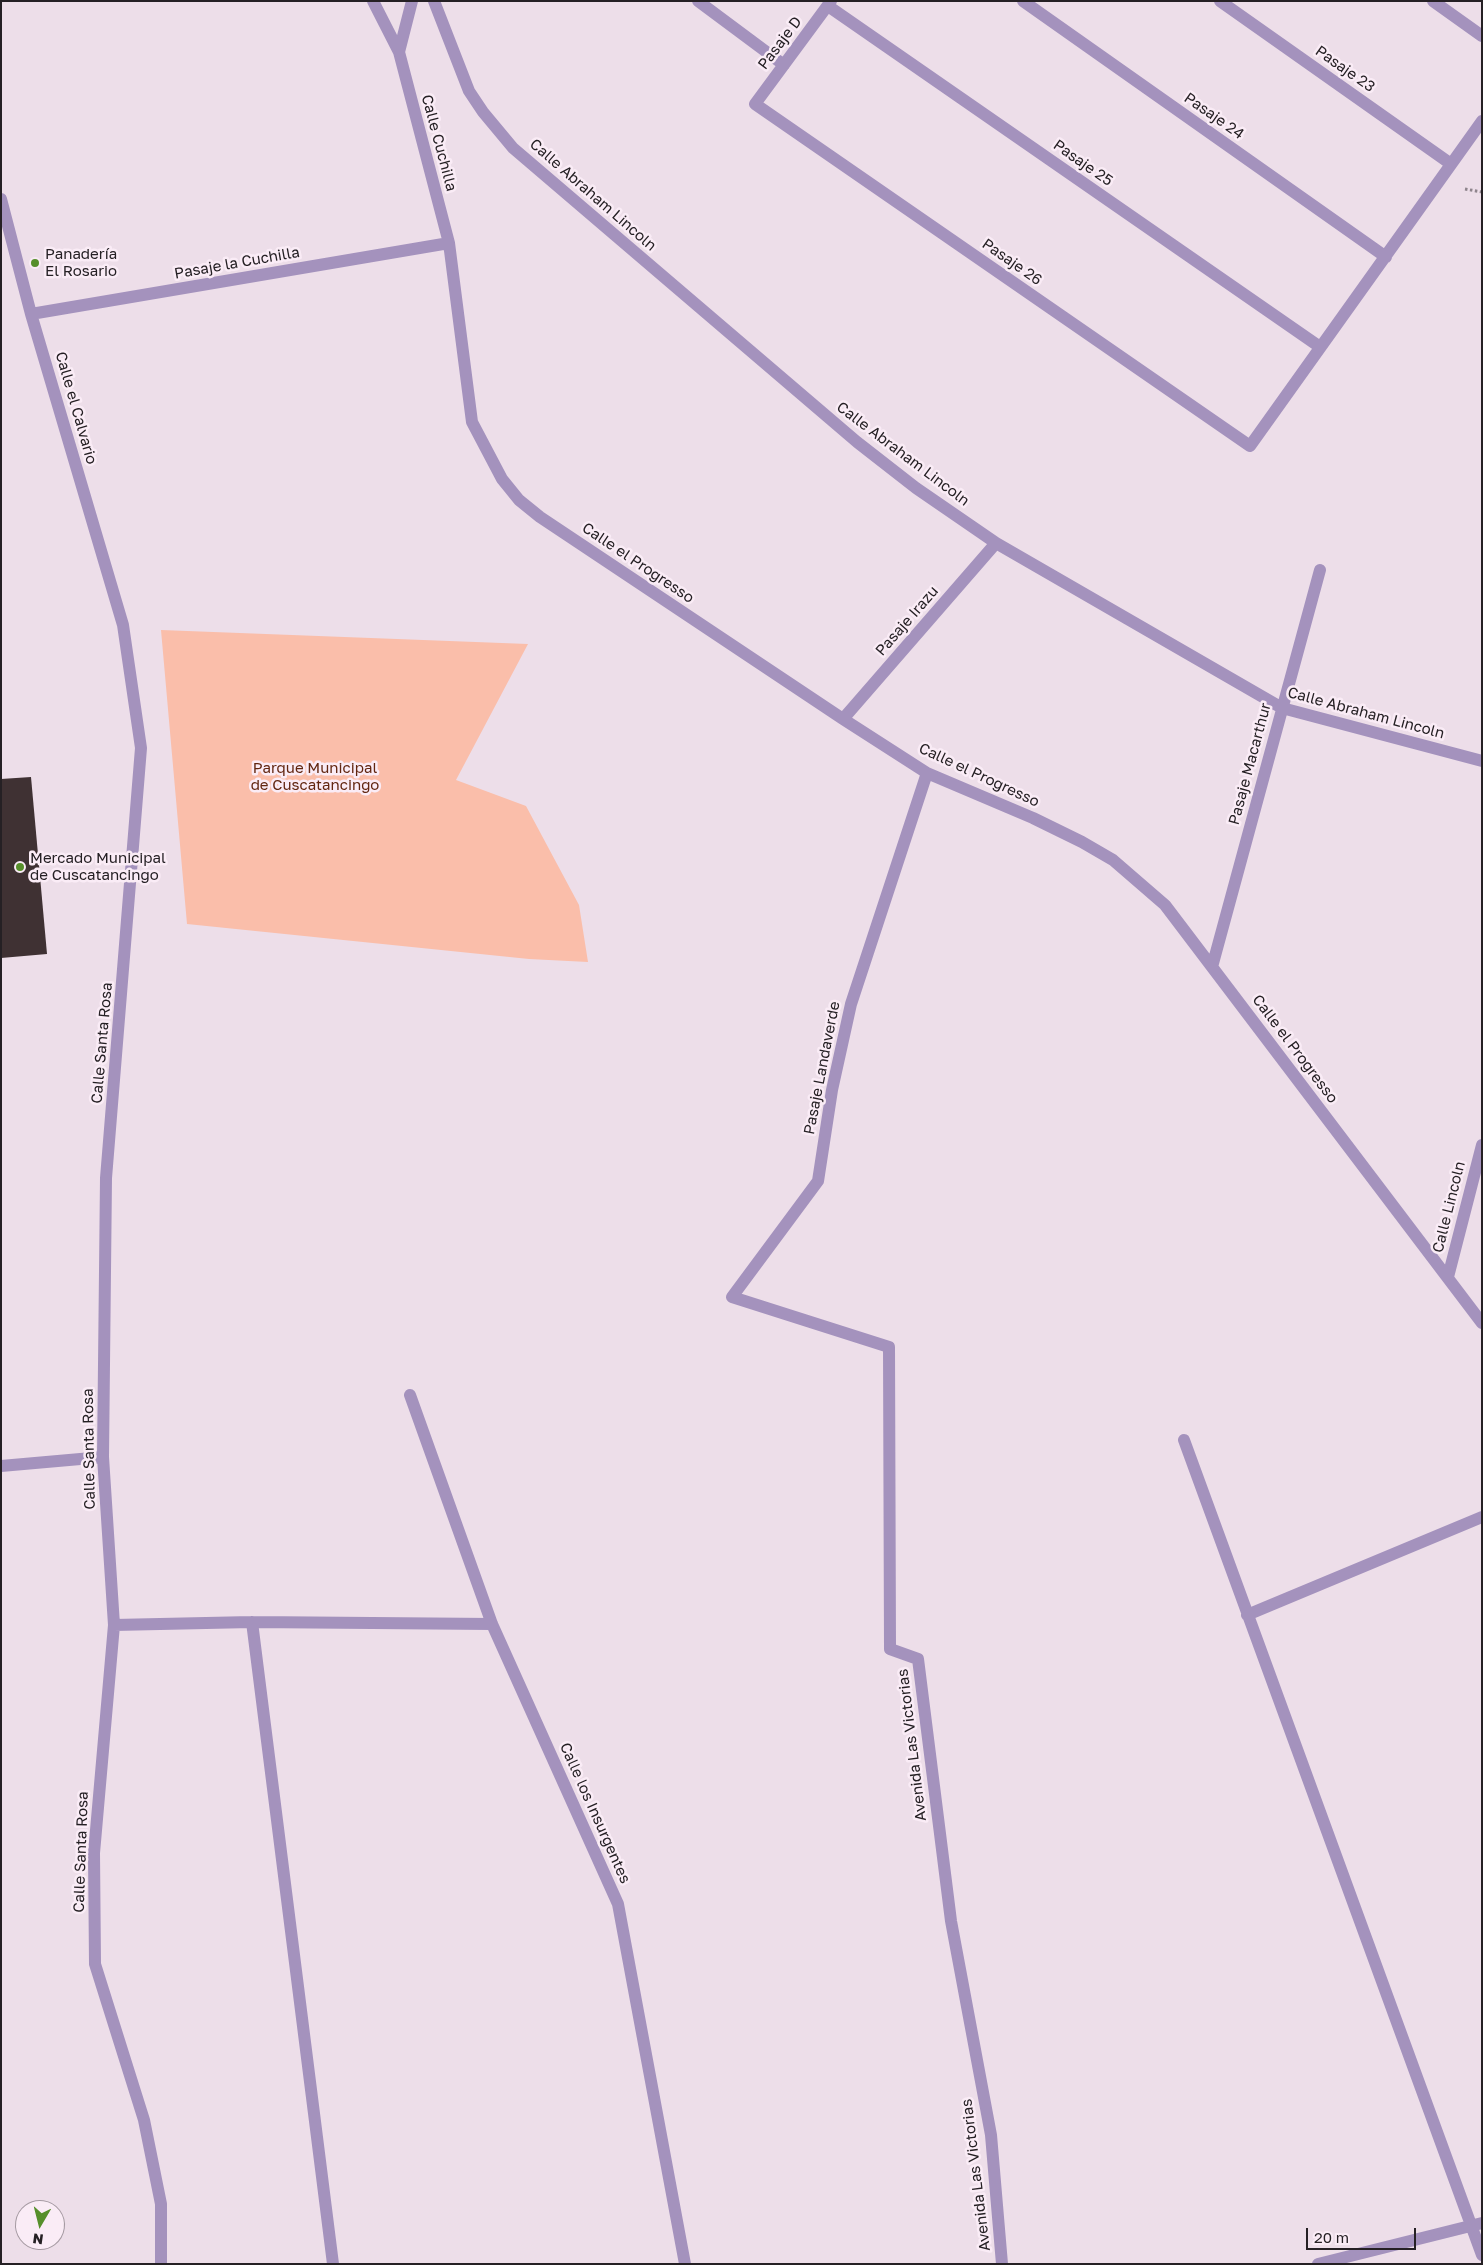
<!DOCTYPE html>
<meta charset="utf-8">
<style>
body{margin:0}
#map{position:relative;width:1483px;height:2265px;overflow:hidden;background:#eddee9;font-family:"Golos Text",sans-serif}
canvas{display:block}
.frame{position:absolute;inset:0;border:2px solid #252024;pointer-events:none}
.north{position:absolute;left:15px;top:2200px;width:50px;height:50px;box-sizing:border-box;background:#faecf6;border:1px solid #a59aa2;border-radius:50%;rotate:188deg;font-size:14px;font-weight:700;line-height:20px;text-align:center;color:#252024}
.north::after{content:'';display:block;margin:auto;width:18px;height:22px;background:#568f2b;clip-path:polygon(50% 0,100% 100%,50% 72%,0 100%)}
.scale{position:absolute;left:1306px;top:2228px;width:110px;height:22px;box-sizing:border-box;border:2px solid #252024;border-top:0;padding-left:6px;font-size:15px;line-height:18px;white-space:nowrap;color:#252024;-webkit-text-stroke:4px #faecf6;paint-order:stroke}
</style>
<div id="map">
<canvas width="1483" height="2265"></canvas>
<div class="frame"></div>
<div class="north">N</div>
<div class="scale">20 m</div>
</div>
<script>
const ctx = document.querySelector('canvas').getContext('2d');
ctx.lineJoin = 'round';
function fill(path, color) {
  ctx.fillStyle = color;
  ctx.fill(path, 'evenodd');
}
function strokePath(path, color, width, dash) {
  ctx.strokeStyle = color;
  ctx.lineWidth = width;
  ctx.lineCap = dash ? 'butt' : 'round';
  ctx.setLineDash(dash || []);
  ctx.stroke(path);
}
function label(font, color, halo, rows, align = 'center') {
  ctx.font = font + ' "Golos Text",sans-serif';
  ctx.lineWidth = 5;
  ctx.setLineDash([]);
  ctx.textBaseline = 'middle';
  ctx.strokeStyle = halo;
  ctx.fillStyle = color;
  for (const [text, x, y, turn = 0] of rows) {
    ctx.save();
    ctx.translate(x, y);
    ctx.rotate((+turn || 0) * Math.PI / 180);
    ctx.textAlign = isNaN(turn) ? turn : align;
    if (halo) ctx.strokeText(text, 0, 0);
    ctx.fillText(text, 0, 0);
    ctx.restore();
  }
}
fill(new Path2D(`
 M161,630L528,644L456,780L526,806L579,905L588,962L529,959L187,924Z`), '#fabeaa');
fill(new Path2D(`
 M31,777L47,954L1,958V779Z`), '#3f3133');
strokePath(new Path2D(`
 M1465,189L1482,192`), '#8e848c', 3, [2.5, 2.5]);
strokePath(new Path2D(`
 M373,1L399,52
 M412,1L399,52L449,243L472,422L502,479L519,500L540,517L843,719L927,773L1033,818L1082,842L1113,860L1165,905L1482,1323
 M434,1L469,91L483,112L513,148L857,442L916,488L996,543L1282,708L1482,761
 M698,1L784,65
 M831,1L755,104L1250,446L1482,121
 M1023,1L1386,257
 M1220,1L1451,164
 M1433,1L1482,36
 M828,6L1320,347
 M1,199L31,314L123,625L141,748L106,1178L103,1457L114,1625L94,1853L95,1964L144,2120L161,2204V2264
 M31,314L449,243
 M843,719L996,543
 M927,773L851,1004L832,1090L818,1181L732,1297L889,1347L890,1649L918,1659L951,1921L991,2135L1002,2264
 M1212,967L1320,570
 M1448,1277L1482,1145
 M410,1395L492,1624L618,1904L685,2264
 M1184,1440L1482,2255
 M1,1466L103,1457
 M1247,1615L1482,1517
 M252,1622L333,2264
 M114,1625L252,1622L492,1624
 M1318,2264L1482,2223`), '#a492bd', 12);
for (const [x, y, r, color] of [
 [35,263,5,"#568f2b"],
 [20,867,5,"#568f2b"]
]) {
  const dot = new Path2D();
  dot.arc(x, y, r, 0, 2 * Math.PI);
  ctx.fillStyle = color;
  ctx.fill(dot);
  strokePath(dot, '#faecf6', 2);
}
label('15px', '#252024', '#faecf6', [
 ["Pasaje D",780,43,-53],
 ["Pasaje 23",1345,69,35],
 ["Pasaje 24",1214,116,35],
 ["Calle Cuchilla",439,143,75],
 ["Pasaje 25",1083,163,35],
 ["Calle Abraham Lincoln",593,195,41],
 ["Pasaje 26",1012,262,35],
 ["Pasaje la Cuchilla",237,263,-10],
 ["Calle el Calvario",76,408,74],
 ["Calle Abraham Lincoln",903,454,37],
 ["Calle el Progresso",638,563,34],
 ["Pasaje Irazu",907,621,-49],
 ["Calle Abraham Lincoln",1366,713,15],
 ["Pasaje Macarthur",1250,764,-75],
 ["Calle el Progresso",979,775,25],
 ["Calle Santa Rosa",102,1043,-85],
 ["Calle el Progresso",1295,1049,53],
 ["Pasaje Landaverde",822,1068,-79],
 ["Calle Lincoln",1449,1207,-76],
 ["Calle Santa Rosa",89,1449,-91],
 ["Avenida Las Victorias",912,1745,-97],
 ["Calle los Insurgentes",595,1813,66],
 ["Calle Santa Rosa",81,1852,-88],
 ["Avenida Las Victorias",976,2175,-97]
]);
label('15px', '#252024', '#faecf6', [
 ["Panadería",45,254],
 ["El Rosario",45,271],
 ["Mercado Municipal",30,858],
 ["de Cuscatancingo",30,875]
], 'left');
label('15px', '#622610', '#faecf6', [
 ["Parque Municipal",315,768],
 ["de Cuscatancingo",315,785]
]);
</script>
